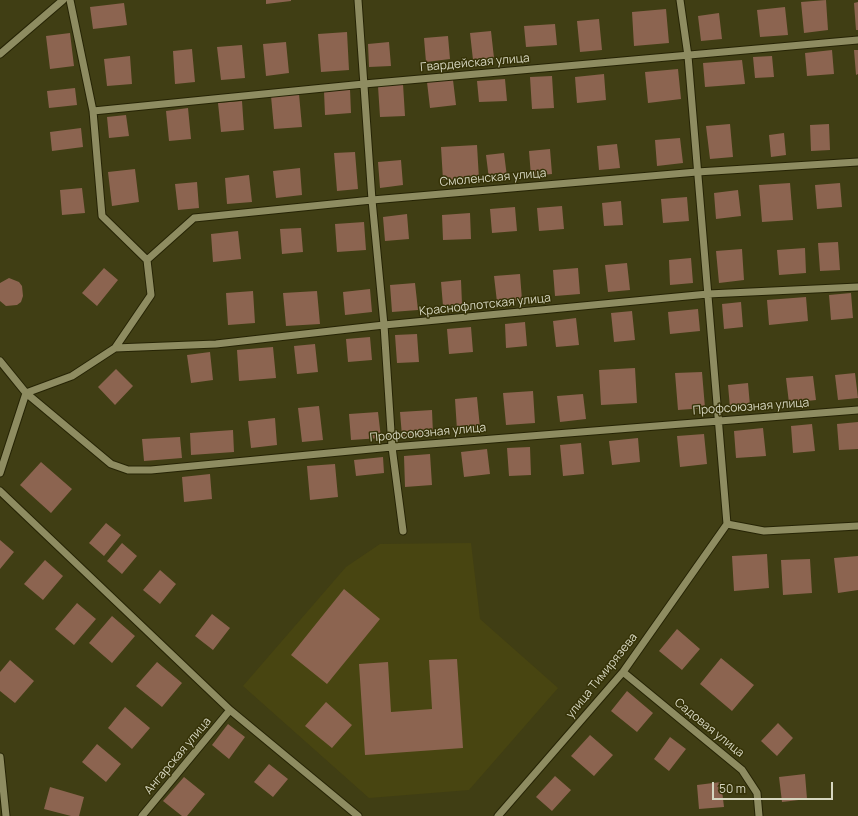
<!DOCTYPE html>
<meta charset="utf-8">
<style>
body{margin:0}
#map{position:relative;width:858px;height:816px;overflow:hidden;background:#403e14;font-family:Manrope,sans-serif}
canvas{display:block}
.scale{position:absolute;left:712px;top:782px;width:121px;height:18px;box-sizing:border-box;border:2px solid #d6d6c0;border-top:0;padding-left:5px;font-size:12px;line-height:14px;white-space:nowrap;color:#d6d6c0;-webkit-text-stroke:3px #363308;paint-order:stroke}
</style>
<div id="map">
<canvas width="858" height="816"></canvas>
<div class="scale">50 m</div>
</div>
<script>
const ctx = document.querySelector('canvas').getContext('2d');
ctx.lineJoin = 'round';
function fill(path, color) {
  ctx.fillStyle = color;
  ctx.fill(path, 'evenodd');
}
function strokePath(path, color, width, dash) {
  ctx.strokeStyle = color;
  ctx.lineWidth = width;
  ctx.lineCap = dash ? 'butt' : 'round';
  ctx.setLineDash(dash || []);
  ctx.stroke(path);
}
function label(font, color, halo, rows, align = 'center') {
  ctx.font = font + ' Manrope,sans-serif';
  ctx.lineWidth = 3;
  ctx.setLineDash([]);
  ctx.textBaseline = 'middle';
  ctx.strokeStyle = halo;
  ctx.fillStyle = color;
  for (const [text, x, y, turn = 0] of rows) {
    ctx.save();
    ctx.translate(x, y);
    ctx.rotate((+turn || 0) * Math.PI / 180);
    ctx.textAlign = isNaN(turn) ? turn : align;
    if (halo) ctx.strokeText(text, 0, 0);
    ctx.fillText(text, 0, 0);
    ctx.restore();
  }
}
fill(new Path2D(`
 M471,543L480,619L558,688L469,790L369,798L243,686L346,567L380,544Z`), '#484511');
fill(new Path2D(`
 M266,0H291V1L266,4Z
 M826,0L828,30L804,33L801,2Z
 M858,2V30H856L854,3Z
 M124,3L127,25L93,29L90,7Z
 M785,7L788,35L760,37L757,10Z
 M666,9L669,43L634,46L632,12Z
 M719,13L722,39L701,41L698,16Z
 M599,19L602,50L580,52L577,21Z
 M555,24L557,45L526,47L524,26Z
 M491,31L494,58L473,60L470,33Z
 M347,32L349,70L321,72L318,34Z
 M70,33L74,66L50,69L46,36Z
 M448,36L450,59L426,62L424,38Z
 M286,42L289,73L266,76L263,44Z
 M389,42L391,66L369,67L368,44Z
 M242,45L245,78L221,80L217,47Z
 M192,49L195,82L175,84L173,51Z
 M832,50L834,74L807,76L805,53Z
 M854,50H858V74L856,75Z
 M130,56L132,84L107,86L104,59Z
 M772,56L774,77L755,78L753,57Z
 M742,60L745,84L705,87L703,63Z
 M678,69L681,99L648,103L645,72Z
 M604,74L606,100L577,103L575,77Z
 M552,76L554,108L532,109L530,77Z
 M505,79L507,101L479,102L477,81Z
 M453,80L456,105L430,108L427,82Z
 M403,84L405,116L380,117L378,86Z
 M75,88L77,105L49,108L47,91Z
 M350,89L351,113L325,115L324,91Z
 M299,94L302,127L274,129L271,96Z
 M242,101L244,130L221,132L218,103Z
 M188,108L191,139L169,141L166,111Z
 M126,115L129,136L109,138L107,117Z
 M730,124L733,157L710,159L706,126Z
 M829,124L830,150L811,151L810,125Z
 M81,128L83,147L52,151L50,132Z
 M784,133L786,155L771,157L769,135Z
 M680,138L683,163L657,166L655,140Z
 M617,144L620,168L599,170L597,146Z
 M477,145L479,179L443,180L441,147Z
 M550,149L552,174L531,176L529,151Z
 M355,152L358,189L337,191L334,153Z
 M504,153L507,177L489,179L486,155Z
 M401,160L403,185L380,188L378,162Z
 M300,168L302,195L276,198L273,171Z
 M135,169L139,202L112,206L108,172Z
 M249,175L252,202L227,204L225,178Z
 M197,182L199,208L178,210L175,184Z
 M790,183L793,220L762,222L759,185Z
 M840,183L842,207L817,209L815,185Z
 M82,188L85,213L62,215L60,190Z
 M738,190L741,216L716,219L714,193Z
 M687,197L689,221L663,223L661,199Z
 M621,201L623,225L604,226L602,203Z
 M562,206L564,229L539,231L537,208Z
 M515,207L517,231L492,233L490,209Z
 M470,213L471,239L443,240L442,215Z
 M407,214L409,239L385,241L383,217Z
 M364,222L366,250L337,252L335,224Z
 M301,228L303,252L282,254L280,229Z
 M238,231L241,259L213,262L211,234Z
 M838,242L840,270L820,271L818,243Z
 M805,248L806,273L779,275L777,250Z
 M742,249L744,280L719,283L716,251Z
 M691,258L693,283L670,285L669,260Z
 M627,263L630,290L608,292L605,265Z
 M104,268L118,280L97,306L82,293Z
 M578,268L580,294L555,296L553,270Z
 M520,274L522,300L497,302L494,276Z
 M9,278L19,282L22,286L23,296L21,302L17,305L6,306L0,301V283Z
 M461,280L462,304L443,306L441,282Z
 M415,283L418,310L392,312L390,285Z
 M370,289L372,312L345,315L343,292Z
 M253,291L255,323L228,325L226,293Z
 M317,291L320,324L286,326L283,293Z
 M851,293L853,318L831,320L829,295Z
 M806,297L808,321L769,325L767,300Z
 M741,302L743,327L724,329L722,304Z
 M698,309L700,331L670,334L668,312Z
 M632,311L635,340L614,342L611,313Z
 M576,318L579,345L556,347L553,321Z
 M525,322L527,346L506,348L505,324Z
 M471,327L473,352L449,354L447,329Z
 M417,334L419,362L397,363L395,335Z
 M370,337L372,360L348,362L346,339Z
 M315,344L318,372L297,374L294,346Z
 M273,347L276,378L239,381L237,350Z
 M210,352L213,380L191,383L187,355Z
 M635,368L637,403L601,405L599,370Z
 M116,369L133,386L115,405L98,387Z
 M702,372L705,408L678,410L675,373Z
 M855,373L858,398L838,400L835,375Z
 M813,376L816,400L789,403L786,378Z
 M748,383L750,406L730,408L728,385Z
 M533,391L535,423L506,425L503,393Z
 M583,394L586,419L560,422L557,396Z
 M477,397L480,428L457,430L455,399Z
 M319,406L323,440L302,442L298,408Z
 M432,410L433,434L402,436L400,412Z
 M378,412L381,438L351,440L349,414Z
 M275,418L277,445L251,448L248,421Z
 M858,422V449L839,450L837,424Z
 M812,424L815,451L793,453L791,426Z
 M763,428L766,456L736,458L734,431Z
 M233,430L234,452L191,455L190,433Z
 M704,434L707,464L680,467L677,436Z
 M180,437L182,458L144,461L142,439Z
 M638,438L640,462L612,465L609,441Z
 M581,443L584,474L563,476L560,445Z
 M530,447L531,475L509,476L507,448Z
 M487,449L490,474L464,477L461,452Z
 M430,454L432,485L405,487L404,456Z
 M383,457L384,473L356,476L354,460Z
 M41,462L72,489L51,513L20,485Z
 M335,464L338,497L310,500L307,466Z
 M210,474L212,499L184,502L182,477Z
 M106,523L121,535L104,556L89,543Z
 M0,540L14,552L0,569Z
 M122,543L137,556L122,574L107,561Z
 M767,554L769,588L734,591L732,556Z
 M858,556V590L838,593L834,558Z
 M810,559L812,593L783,595L781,560Z
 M45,560L63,576L43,600L24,584Z
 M160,570L176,584L160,604L143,590Z
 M344,589L380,619L327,684L291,655Z
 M77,603L96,619L74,645L55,629Z
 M212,614L230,628L213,650L195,636Z
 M112,616L135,636L112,663L89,643Z
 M677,629L700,649L682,670L659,651Z
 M721,658L754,685L732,711L700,684Z
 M457,659L463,748L365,755L359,664L388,662L391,712L432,709L429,660Z
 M10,660L34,681L15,703L0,691V672Z
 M157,662L182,683L162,707L136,686Z
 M627,691L653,713L637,732L611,711Z
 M326,702L352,725L332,748L305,726Z
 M125,707L150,728L132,749L108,728Z
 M778,723L793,738L777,756L761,741Z
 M228,724L245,737L229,759L212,745Z
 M590,735L613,755L594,776L571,756Z
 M670,737L686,749L669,771L654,759Z
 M97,744L121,764L106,782L82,762Z
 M269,764L288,779L273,797L254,782Z
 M805,774L807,799L782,802L779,777Z
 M555,776L571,790L552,811L536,797Z
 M184,777L205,794L187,816H182L163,801Z
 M721,782L724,807L699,809L697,785Z
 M50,787L84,797L79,816H71L44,809Z`), '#8c6450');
const minor = new Path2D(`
 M358,0L372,200L384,325L392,447L403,531
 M680,0L688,56L727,524
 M0,54L63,0
 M93,111L364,84L858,40
 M147,260L194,218L372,200L697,172L858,162
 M115,348L216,344L384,325L708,294L858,287
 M0,361L26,393L111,464L128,470H151L392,447L858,410
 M26,393L72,376L115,348L151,295L147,260L102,216L93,111L70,0
 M0,473L26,393
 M0,491L230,710L358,816
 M727,524L764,531L858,526
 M623,672L742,770L757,793L759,816
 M0,757L6,816
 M142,816L230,710
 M498,816L623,672L727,524`);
strokePath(minor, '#262405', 9);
strokePath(minor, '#8e8c61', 7);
label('12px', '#d6d6c0', '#363308', [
 ["Гвардейская улица",475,63,-5],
 ["Смоленская улица",493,178,-5],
 ["Краснофлотская улица",485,305,-6],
 ["Профсоюзная улица",751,407,-4],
 ["Профсоюзная улица",428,433,-5],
 ["улица Тимирязева",602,676,-51],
 ["Садовая улица",709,728,39],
 ["Ангарская улица",178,756,-50]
]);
</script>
